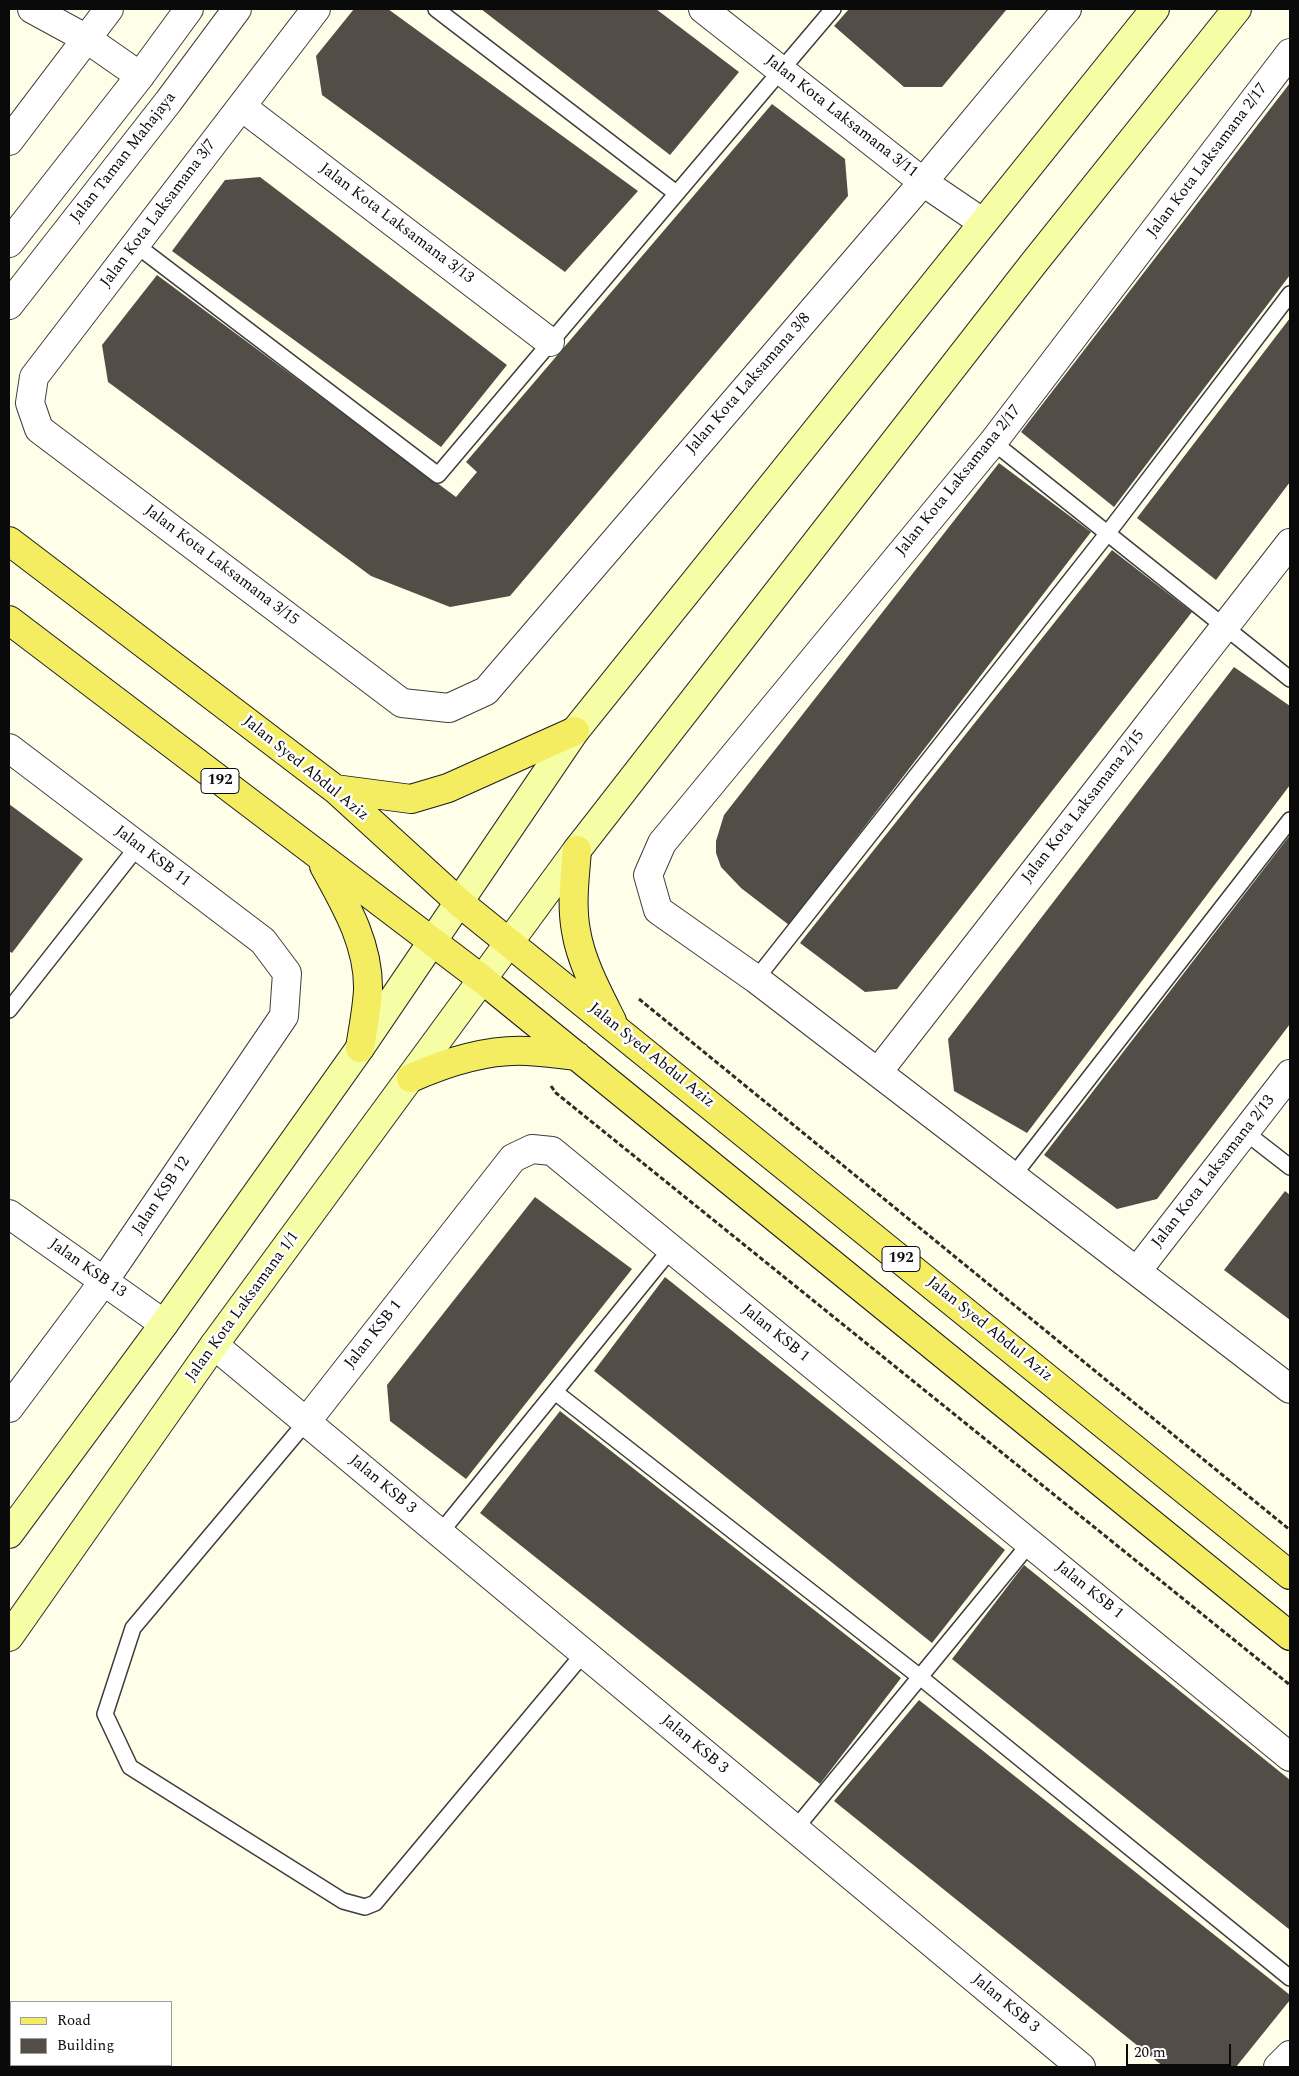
<!DOCTYPE html>
<style>
body{margin:0}
#map{position:relative;width:1299px;height:2076px;overflow:hidden;background:#fffee8;font-family:Spectral,serif}
canvas{display:block}
.frame{position:absolute;inset:0;border:10px solid #0a0a0a;pointer-events:none}
.legend{position:absolute;left:10px;top:2001px;width:162px;height:65px;box-sizing:border-box;background:#fff;border:1px solid #9d9d9d;margin:0;padding:6px 9px;list-style:none;font-size:15px;color:#0a0a0a}
.legend li{display:flex;align-items:center;gap:10px;height:25px}
.legend b{width:25px;border:1px solid #9d9d9d}
.scale{position:absolute;left:1126px;top:2044px;width:105px;height:22px;box-sizing:border-box;border:2px solid #0a0a0a;border-top:0;padding-left:6px;font-size:15px;line-height:18px;white-space:nowrap;color:#0a0a0a;-webkit-text-stroke:4px #fff;paint-order:stroke}
</style>
<div id="map">
<canvas width="1299" height="2076"></canvas>
<div class="frame"></div>
<ul class="legend">
<li><b style="height:6px;background:#f5ed61"></b>Road</li>
<li><b style="height:14px;background:#524e47"></b>Building</li>
</ul>
<div class="scale">20 m</div>
</div>
<script>
const ctx = document.querySelector('canvas').getContext('2d');
ctx.lineJoin = 'round';
function fill(path, color) {
  ctx.fillStyle = color;
  ctx.fill(path, 'evenodd');
}
function strokePath(path, color, width, dash) {
  ctx.strokeStyle = color;
  ctx.lineWidth = width;
  ctx.lineCap = dash ? 'butt' : 'round';
  ctx.setLineDash(dash || []);
  ctx.stroke(path);
}
function label(font, color, halo, rows, align = 'center') {
  ctx.font = font + ' Spectral,serif';
  ctx.lineWidth = 5;
  ctx.setLineDash([]);
  ctx.textBaseline = 'middle';
  ctx.strokeStyle = halo;
  ctx.fillStyle = color;
  for (const [text, x, y, turn = 0] of rows) {
    ctx.save();
    ctx.translate(x, y);
    ctx.rotate((+turn || 0) * Math.PI / 180);
    ctx.textAlign = isNaN(turn) ? turn : align;
    if (halo) ctx.strokeText(text, 0, 0);
    ctx.fillText(text, 0, 0);
    ctx.restore();
  }
}
fill(new Path2D(`
 M354,9H388L638,191L565,272L322,95L316,56Z
 M481,9H656L739,72L670,155Z
 M849,9H1007L942,87H904L834,26Z
 M1290,83V275L1114,507L1021,432Z
 M772,104L845,159L848,196L510,596L450,607L371,576L108,382L102,345L157,275L456,497L477,472L466,462Z
 M260,177L507,365L441,447L172,251L225,180Z
 M1290,318V482L1216,580L1137,518Z
 M999,463L1091,532L789,925L741,888L721,867L716,853V841L724,815Z
 M1112,550L1192,612L897,989L865,992L800,943Z
 M1234,667L1290,706V785L1027,1133L954,1091L948,1039Z
 M9,804L83,859L12,953L9,951Z
 M1290,835V1024L1157,1199L1117,1209L1044,1155Z
 M1285,1191L1290,1195V1320L1224,1270Z
 M535,1197L632,1269L466,1479L390,1421L387,1385Z
 M665,1277L1005,1550L932,1643L594,1371Z
 M560,1411L901,1678L820,1784L480,1513Z
 M1024,1565L1290,1780V1930L952,1659Z
 M919,1700L1290,1995V2000L1236,2067H1164L834,1801Z`), '#524e47');
const service = new Path2D(`
 M436,9L676,193
 M136,245L438,475L833,9
 M993,442L1290,679
 M756,979L1107,534L1290,294
 M9,1010L138,846
 M1245,1132L1290,1167
 M1013,1176L1290,820
 M555,1392L920,1677L1290,1978
 M306,1422L133,1628L105,1714L130,1767L343,1901L365,1907L375,1903L584,1653
 M440,1533L671,1249
 M795,1829L1030,1543`);
const minor = new Path2D(`
 M32,9L87,39L140,76
 M316,9L34,377L30,403L39,429L402,703L449,708L486,691L923,182L1067,9
 M703,9L923,182L982,222
 M1290,53L993,442L662,843L648,875L658,910L756,979L1290,1389
 M242,107L550,342
 M9,141L109,9
 M9,748L263,941L287,973L284,1016L104,1281L9,1408
 M878,1072L1290,543
 M9,1214L164,1324
 M1137,1271L1290,1074
 M214,1345L1081,2067
 M306,1422L513,1158L532,1149L552,1151L1290,1757
 M1278,2067L1290,2055`);
const tertiary = new Path2D(`
 M9,243L140,76L189,9
 M9,305L168,102L237,9`);
const secondary = new Path2D(`
 M9,1534L164,1324L360,1048L575,731L1155,9
 M9,1637L214,1345L577,850L1033,264L1237,9`);
const primary = new Path2D(`
 M9,541L335,789L460,903L1290,1575
 M9,620L483,980L1290,1636
 M335,789L411,799L448,788L575,731
 M577,850C575,877 571,904 576,931C581,962 598,993 612,1021
 M324,866C345,904 369,944 368,990C367,1009 363,1029 360,1048
 M411,1078C447,1062 487,1049 527,1051C544,1052 561,1054 577,1056`);
strokePath(service, '#3d3d3d', 18);
strokePath(minor, '#3d3d3d', 30);
strokePath(tertiary, '#3d3d3d', 30);
strokePath(secondary, '#2c2c2c', 30);
strokePath(primary, '#1b1b1b', 30);
strokePath(new Path2D(`
 M639,999L1290,1530
 M551,1086L556,1093L1290,1685`), '#2c2c2c', 3, [5, 2.5]);
strokePath(service, '#fff', 15);
strokePath(minor, '#fff', 28);
strokePath(tertiary, '#fff', 28);
strokePath(secondary, '#f6fda4', 28);
strokePath(primary, '#f5ed61', 28);
for (const [x, y, w] of [
 [220,781,38],
 [901,1259,38]
]) {
  const box = new Path2D();
  box.roundRect(x - w / 2, y - 12.5, w, 25, 4);
  ctx.fillStyle = '#fff';
  ctx.fill(box);
  strokePath(box, '#0a0a0a', 1);
}
label('bold 15px', '#0a0a0a', null, [
 ["192",220,781],
 ["192",901,1259]
]);
label('16px', '#0a0a0a', '#fff', [
 ["Jalan Kota Laksamana 3/11",841,117,38],
 ["Jalan Taman Mahajaya",124,158,-52],
 ["Jalan Kota Laksamana 2/17",1208,161,-53],
 ["Jalan Kota Laksamana 3/7",159,214,-53],
 ["Jalan Kota Laksamana 3/13",396,224,37],
 ["Jalan Kota Laksamana 3/8",749,384,-49],
 ["Jalan Kota Laksamana 2/17",959,481,-51],
 ["Jalan Kota Laksamana 3/15",221,566,37],
 ["Jalan Syed Abdul Aziz",305,769,39],
 ["Jalan Kota Laksamana 2/15",1084,807,-52],
 ["Jalan KSB 11",152,857,37],
 ["Jalan Syed Abdul Aziz",651,1056,39],
 ["Jalan Kota Laksamana 2/13",1214,1172,-52],
 ["Jalan KSB 12",162,1196,-56],
 ["Jalan KSB 13",87,1269,35],
 ["Jalan Kota Laksamana 1/1",243,1307,-54],
 ["Jalan Syed Abdul Aziz",989,1330,39],
 ["Jalan KSB 1",775,1334,39],
 ["Jalan KSB 1",374,1335,-52],
 ["Jalan KSB 3",382,1485,40],
 ["Jalan KSB 1",1089,1591,39],
 ["Jalan KSB 3",694,1745,40],
 ["Jalan KSB 3",1005,2004,40]
]);
</script>
